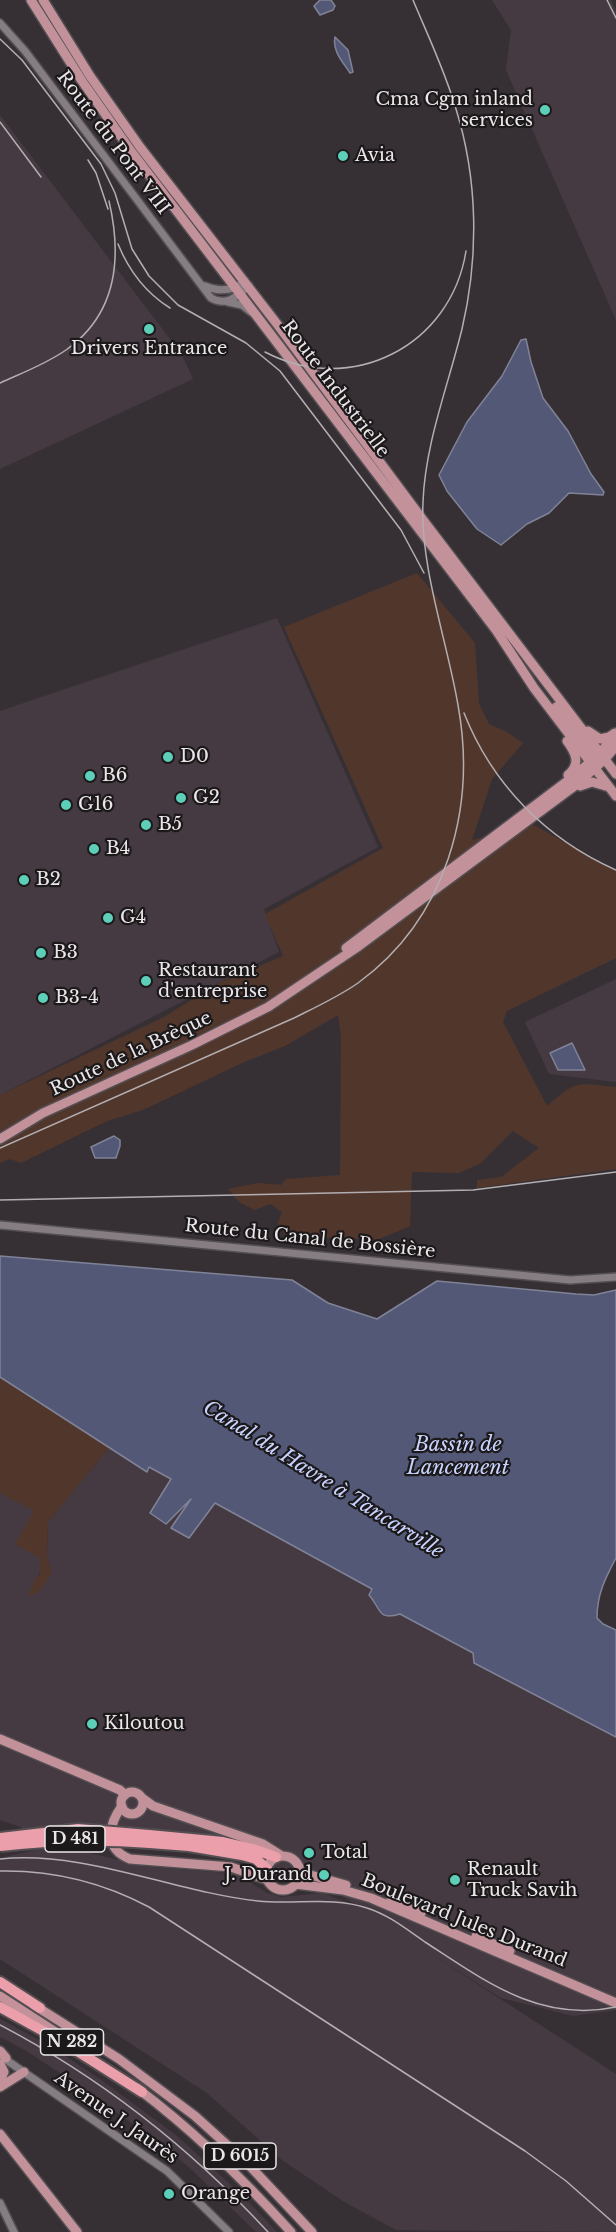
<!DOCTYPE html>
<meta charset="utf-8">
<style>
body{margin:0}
canvas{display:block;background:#363034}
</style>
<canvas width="616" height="2232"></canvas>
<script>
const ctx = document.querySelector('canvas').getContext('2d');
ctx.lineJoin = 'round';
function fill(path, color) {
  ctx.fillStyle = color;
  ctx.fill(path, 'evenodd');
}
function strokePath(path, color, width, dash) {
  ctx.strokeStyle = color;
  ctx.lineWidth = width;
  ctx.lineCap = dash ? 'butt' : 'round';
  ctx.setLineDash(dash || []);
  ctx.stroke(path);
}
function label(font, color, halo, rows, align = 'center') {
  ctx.font = font + ' "Libre Baskerville",serif';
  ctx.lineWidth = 4.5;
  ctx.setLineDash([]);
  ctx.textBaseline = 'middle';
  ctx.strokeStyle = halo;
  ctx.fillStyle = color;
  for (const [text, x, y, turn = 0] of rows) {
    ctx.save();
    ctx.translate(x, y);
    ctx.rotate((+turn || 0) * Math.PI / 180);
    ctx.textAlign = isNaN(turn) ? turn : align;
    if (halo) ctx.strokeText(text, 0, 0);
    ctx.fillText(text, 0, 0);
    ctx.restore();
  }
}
fill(new Path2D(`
 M492,0H611L616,11V320L506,70L511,30Z
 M0,115L182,355L193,379L0,469Z
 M277,618L378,847L264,909L279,952L0,1095V711Z
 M616,979V1082L549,1074L525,1022Z
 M109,1448L146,1472L149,1467L172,1479L166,1523L195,1494L189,1538L215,1502L372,1589L371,1597L377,1608L390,1617L400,1614L473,1653L474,1663L616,1737V2010L573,2016L501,1998L417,1945L616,2074V2232L396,2230L343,2201L282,2160L207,2093L0,1959V1858L58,1845L142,1866L237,1874L267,1893L281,1897L322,1893L359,1907L315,1878L151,1839L49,1843L18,1826L0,1820V1493L34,1511L42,1567L29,1596L52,1572L47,1558L48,1522Z
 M0,2019L50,2046L100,2079L177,2136L244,2197L277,2232H256L191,2169L153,2138L66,2077L25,2050L0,2037Z`), '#463a42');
fill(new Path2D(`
 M417,573L475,643L479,704L489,724L507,732L523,743L492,779L472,840L534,825L616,871V958L507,1011L503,1022L547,1106C578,1079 576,1083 616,1087V1169L477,1188V1180L501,1177L539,1148L513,1131L481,1163L459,1173L412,1172L410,1226L379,1239L286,1237L278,1223L282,1212L270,1204L255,1210L239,1202L228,1189L258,1183L281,1185L286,1179L340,1175L341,1037L338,1015L285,1046L242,1063L143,1110L107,1121L21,1163L10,1159L0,1163V1095L162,1018L221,982L283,956L265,914L383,848L284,627Z
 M0,1377L109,1448L48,1522L47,1558L52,1572L40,1591L28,1597L34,1581L40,1574L41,1559L15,1544L34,1511L0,1493Z`), '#51362c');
const water = new Path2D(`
 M320,0H331L335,6L333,10L320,15L314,6Z
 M335,37L348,50L353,72L350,73C343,62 332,51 335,37Z
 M526,339L531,362L543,398L568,431L591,474L604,492L603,495L569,493L549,513L527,524L501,545L477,529L447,491L439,475L467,422L502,376L521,340Z
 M572,1043L585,1070H558L550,1053Z
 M114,1136L120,1140V1146L116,1158H95L91,1147Z
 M0,1256L292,1280L328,1303L377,1319L437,1281L576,1294L594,1295L616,1290V1558C605,1579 597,1594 597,1618L603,1624L616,1630V1737L474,1663L473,1653L400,1614C377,1621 381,1608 369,1595L372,1589L215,1503L189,1538L171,1528L191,1499L166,1524L150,1513L171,1479L149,1467L147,1472L0,1377Z`);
fill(water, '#525875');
strokePath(water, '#808398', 1.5);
const minor = new Path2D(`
 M0,23L25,51L211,298C227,307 237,296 249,286
 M205,286C219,292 233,291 245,281
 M228,302L242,305L251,312
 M0,1225L570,1280L616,1277
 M2,2057L167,2171L229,2232
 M0,2203L14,2232`);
const major = new Path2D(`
 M31,0L82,81L131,151L496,630L534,688L616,796
 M43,0L90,76L140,147L277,324L423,520L616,774
 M556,707L597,760
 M588,731L600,739L609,737L615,733
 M567,741C576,753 581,764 568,775
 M580,786L592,782L609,787
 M346,948L574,776L600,753L616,734
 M0,1139L43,1113L192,1045L268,1007L359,946L572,788L605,759L616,746
 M0,1739L120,1790L125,1795
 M121 1803a11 11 0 1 1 22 0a11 11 0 1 1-22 0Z
 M142,1798L153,1806L263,1844L282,1856
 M122,1806C108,1825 104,1849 130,1859L231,1867L268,1880
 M266 1873a17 17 0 1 1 34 0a17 17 0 1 1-34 0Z
 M300,1872L346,1885
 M295,1884L343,1890L371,1898L616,2003
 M391,1899L422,1912
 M476,1936L510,1951
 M0,1996L71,2042
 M34,2005L119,2059L195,2116L247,2163L312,2232
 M0,2051L6,2058
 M0,2064L4,2072L0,2081
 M0,2087L24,2072
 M137,2088C193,2130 244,2180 291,2232
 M0,2134L77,2232`);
const highway = new Path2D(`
 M149,1835L223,1842L253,1849L276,1857
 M150,1843L189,1846L242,1855L256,1859L267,1869
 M0,1982L40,2008
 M0,2007L63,2042L142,2092`);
strokePath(minor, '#534e51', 10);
strokePath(major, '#534e51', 12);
strokePath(highway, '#534e51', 14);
strokePath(minor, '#857d82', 7);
strokePath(major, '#c2919a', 9);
strokePath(highway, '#eb9faa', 10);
strokePath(new Path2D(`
 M607,0L616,18
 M0,39L22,60L101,164L115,193L132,249L149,276L178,305L246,343L280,371L401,530L424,573
 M0,122L41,177
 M88,160L96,173L108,209
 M118,244C129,271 146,293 170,308
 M265,352C351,397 451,346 466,251
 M0,383C22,373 46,364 66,350C117,314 122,257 109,201
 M464,713C492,784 546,839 616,870
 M0,1148L294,1018C316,1007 338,997 358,983C446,919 477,809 458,705C447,640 420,568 423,502C425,444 448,386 462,329C479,256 478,180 456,109C445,71 428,36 413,0
 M0,1200L473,1190L616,1172
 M0,1859C85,1850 174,1892 258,1901C294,1905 332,1896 367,1908C389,1915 406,1929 425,1942C485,1981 540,2023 616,2007
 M0,1871C53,1870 102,1882 149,1907L525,2151L566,2181L616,2225
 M0,2025C101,2078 191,2149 268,2232`), '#b3aeb1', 1.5);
const highwayBridge = new Path2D(`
 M0,1838L78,1829L149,1835
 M0,1846C53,1840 97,1839 150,1843`);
strokePath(highwayBridge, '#534e51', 14, []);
strokePath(highwayBridge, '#eb9faa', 10);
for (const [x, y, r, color] of [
 [545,110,6,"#5dceb8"],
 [343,156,6,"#5dceb8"],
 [149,329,6,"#5dceb8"],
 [168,757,6,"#5dceb8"],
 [90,776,6,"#5dceb8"],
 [181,798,6,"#5dceb8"],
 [66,805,6,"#5dceb8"],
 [146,825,6,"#5dceb8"],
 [94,849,6,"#5dceb8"],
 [24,880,6,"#5dceb8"],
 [108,918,6,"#5dceb8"],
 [41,953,6,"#5dceb8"],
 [146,981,6,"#5dceb8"],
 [43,998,6,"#5dceb8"],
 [92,1724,6,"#5dceb8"],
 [309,1853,6,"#5dceb8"],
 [324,1875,6,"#5dceb8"],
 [455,1880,6,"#5dceb8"],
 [169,2194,6,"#5dceb8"]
]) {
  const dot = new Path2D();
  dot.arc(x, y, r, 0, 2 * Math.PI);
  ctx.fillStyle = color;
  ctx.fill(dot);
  strokePath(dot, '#1c191b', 2);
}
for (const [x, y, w] of [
 [75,1839,60],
 [72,2042,63],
 [240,2156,72]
]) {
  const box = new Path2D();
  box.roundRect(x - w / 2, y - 13, w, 26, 4.5);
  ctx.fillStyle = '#1c191b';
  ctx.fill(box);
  strokePath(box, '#ebe6e9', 1.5);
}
label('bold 16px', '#ebe6e9', null, [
 ["D 481",75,1839],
 ["N 282",72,2042],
 ["D 6015",240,2156]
]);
label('18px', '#ebe6e9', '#1c191b', [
 ["Cma Cgm inland",533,100,"right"],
 ["services",533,121,"right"],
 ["Avia",355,156],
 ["Drivers Entrance",149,349,"center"],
 ["D0",180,757],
 ["B6",102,776],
 ["G2",193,798],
 ["G16",78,805],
 ["B5",158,825],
 ["B4",106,849],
 ["B2",36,880],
 ["G4",120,918],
 ["B3",53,953],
 ["Restaurant",158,971],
 ["d'entreprise",158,992],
 ["B3-4",55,998],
 ["Kiloutou",104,1724],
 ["Total",321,1853],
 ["Renault",467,1870],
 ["Truck Savih",467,1891],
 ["J. Durand",312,1875,"right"],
 ["Orange",181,2194]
], 'left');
label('18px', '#ebe6e9', '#1c191b', [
 ["Route du Pont VIII",113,143,53],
 ["Route Industrielle",335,389,53],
 ["Route de la Brèque",131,1054,-25],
 ["Route du Canal de Bossière",310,1239,6],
 ["Boulevard Jules Durand",464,1921,22],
 ["Avenue J. Jaurès",116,2118,35]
]);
label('italic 20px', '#c9d3ff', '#1c191b', [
 ["Bassin de",458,1445],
 ["Lancement",458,1468],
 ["Canal du Havre à Tancarville",323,1480,32]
]);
</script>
